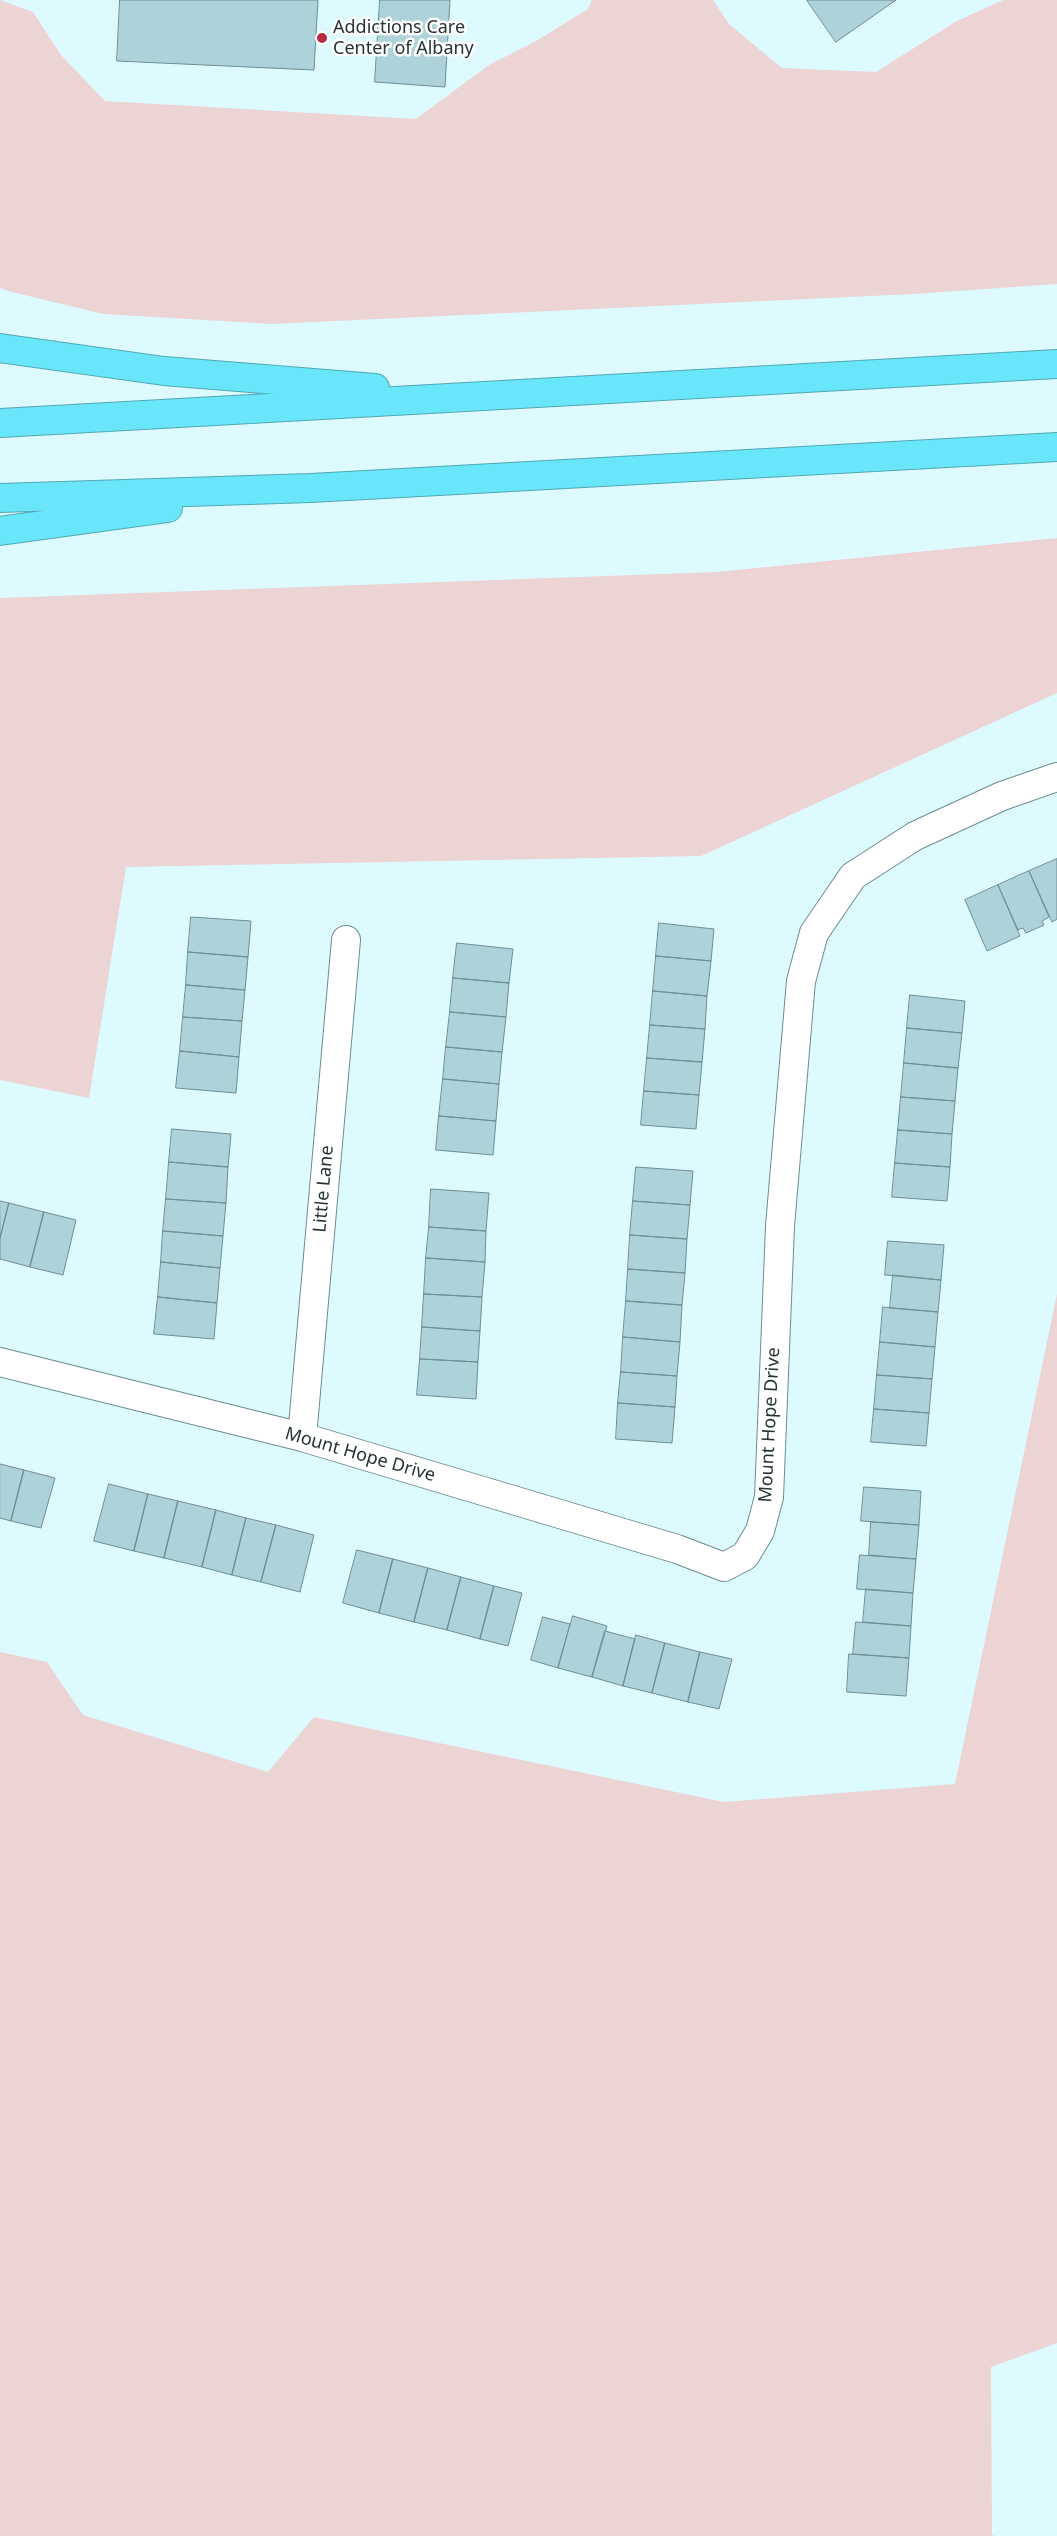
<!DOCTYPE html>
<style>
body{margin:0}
canvas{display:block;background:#ddfaff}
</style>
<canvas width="1057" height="2536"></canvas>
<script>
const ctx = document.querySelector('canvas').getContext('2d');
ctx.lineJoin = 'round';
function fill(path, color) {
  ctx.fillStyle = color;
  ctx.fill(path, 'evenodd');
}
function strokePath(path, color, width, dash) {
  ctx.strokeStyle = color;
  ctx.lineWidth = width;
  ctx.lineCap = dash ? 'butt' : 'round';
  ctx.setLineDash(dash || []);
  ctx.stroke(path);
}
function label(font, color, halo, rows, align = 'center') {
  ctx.font = font + ' "Noto Sans",sans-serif';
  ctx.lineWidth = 5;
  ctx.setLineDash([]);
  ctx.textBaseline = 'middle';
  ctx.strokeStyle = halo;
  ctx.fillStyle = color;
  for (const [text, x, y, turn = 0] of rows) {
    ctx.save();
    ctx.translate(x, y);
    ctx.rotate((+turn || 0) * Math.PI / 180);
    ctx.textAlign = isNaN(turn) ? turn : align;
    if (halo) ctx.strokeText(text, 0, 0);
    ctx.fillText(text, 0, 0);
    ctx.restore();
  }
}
fill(new Path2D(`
 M0,0L33,12L61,55L105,101L416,119L489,65L536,41L588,9L592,0H713L729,24L782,68L876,72L955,22L1003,0H1057V284L914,294L272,324L103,314L8,291L0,288Z
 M1057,538V693L701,856L126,867L89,1098L0,1080V598L716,572Z
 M1057,1294V2343L991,2367L992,2535L995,2536H0V1652L47,1662L83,1715L268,1772L314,1717L724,1802L955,1784Z`), '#ecd4d5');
const building = new Path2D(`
 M120,0H318L314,70L117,61Z
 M380,0H450L445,87L375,82Z
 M807,0H896L836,42Z
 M1057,859V919L1052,922L1029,871Z
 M1029,871L1049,917L1042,921L1044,925L1026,933L1023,928L1018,930L998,885Z
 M998,885L1020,936L987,951L965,900Z
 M191,917L251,921L248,957L188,952Z
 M659,923L714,929L711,961L656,956Z
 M457,943L513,949L509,983L453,978Z
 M188,952L248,957L245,990L186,985Z
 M656,956L711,961L707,996L653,991Z
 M453,978L509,983L506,1017L450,1012Z
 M186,985L245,990L242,1021L183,1017Z
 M653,991L707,996L705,1029L650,1025Z
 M910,995L965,1001L962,1033L907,1028Z
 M450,1012L506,1017L502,1052L446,1047Z
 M183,1017L242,1021L239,1057L180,1051Z
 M650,1025L705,1029L702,1062L647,1058Z
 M907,1028L962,1033L958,1068L904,1063Z
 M446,1047L502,1052L499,1084L443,1079Z
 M180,1051L239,1057L236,1093L176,1088Z
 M647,1058L702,1062L699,1095L644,1091Z
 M904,1063L958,1068L955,1101L901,1097Z
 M443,1079L499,1084L496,1121L439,1116Z
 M644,1091L699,1095L696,1129L641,1125Z
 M901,1097L955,1101L952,1134L898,1130Z
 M439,1116L496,1121L493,1155L436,1150Z
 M172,1129L231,1134L228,1167L169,1162Z
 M898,1130L952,1134L950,1167L895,1163Z
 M169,1162L228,1167L226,1203L166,1199Z
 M895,1163L950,1167L947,1201L892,1197Z
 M636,1167L693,1171L690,1205L633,1201Z
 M431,1189L489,1193L486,1231L429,1227Z
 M166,1199L226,1203L223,1236L163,1231Z
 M0,1201L9,1203L0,1238Z
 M633,1201L690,1205L687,1239L630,1235Z
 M9,1203L44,1212L30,1267L0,1259V1238Z
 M44,1212L76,1220L63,1275L30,1267Z
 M429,1227L486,1231L485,1262L426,1258Z
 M163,1231L223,1236L220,1268L161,1262Z
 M630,1235L687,1239L685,1273L628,1269Z
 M888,1241L944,1245L941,1280L885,1275Z
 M426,1258L485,1262L482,1297L424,1294Z
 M161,1262L220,1268L217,1303L158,1297Z
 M628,1269L685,1273L682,1305L626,1301Z
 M893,1275L941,1280L938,1312L890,1308Z
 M424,1294L482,1297L480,1331L422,1327Z
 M158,1297L217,1303L214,1339L154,1334Z
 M626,1301L682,1305L680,1342L623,1337Z
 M883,1307L938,1312L935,1347L880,1342Z
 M422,1327L480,1331L478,1362L420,1359Z
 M623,1337L680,1342L677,1376L621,1372Z
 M880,1342L935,1347L932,1379L877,1375Z
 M420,1359L478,1362L476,1399L417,1395Z
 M621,1372L677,1376L675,1407L618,1403Z
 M877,1375L932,1379L929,1413L874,1409Z
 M618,1403L675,1407L672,1443L616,1439Z
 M874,1409L929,1413L926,1446L871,1442Z
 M0,1464L24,1470L11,1521L0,1518Z
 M24,1470L55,1478L41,1528L11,1521Z
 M109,1484L148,1494L134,1551L94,1541Z
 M864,1487L921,1491L919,1525L861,1521Z
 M148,1494L178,1501L164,1558L134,1551Z
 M178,1501L216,1510L202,1567L164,1558Z
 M216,1510L246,1518L232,1575L202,1567Z
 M246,1518L276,1525L261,1582L232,1575Z
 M871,1522L919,1525L916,1559L869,1555Z
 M276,1525L314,1535L300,1592L261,1582Z
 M357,1550L393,1559L379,1613L343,1603Z
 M860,1555L916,1559L913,1593L857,1589Z
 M393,1559L428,1568L414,1622L379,1613Z
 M428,1568L461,1577L447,1630L414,1622Z
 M461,1577L494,1586L480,1639L447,1630Z
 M494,1586L522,1593L508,1646L480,1639Z
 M866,1589L913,1593L911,1626L863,1622Z
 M573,1616L607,1626L592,1677L558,1668Z
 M543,1617L570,1624L558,1668L531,1660Z
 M856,1622L911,1626L909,1658L853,1654Z
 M605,1631L635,1639L623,1686L592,1677Z
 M636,1635L665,1643L652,1693L623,1686Z
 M665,1643L700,1652L688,1702L652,1693Z
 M700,1652L732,1659L719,1709L688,1702Z
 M849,1654L909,1658L906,1696L847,1692Z`);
fill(building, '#add2d9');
strokePath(building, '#6d8e93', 1);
const street = new Path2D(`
 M0,1362L302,1437L677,1549L724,1567L745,1556L760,1531L769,1497L780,1226L801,981L814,933L853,876L915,836L1002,796L1057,777
 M302,1437L346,940`);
const highway = new Path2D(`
 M0,348L164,371L375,388
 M0,423L1057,364
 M0,498L311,488L1057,447
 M0,531L168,508`);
strokePath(street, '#6b8c92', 30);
strokePath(highway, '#52a7b5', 30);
strokePath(street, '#fff', 28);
strokePath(highway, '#6ae6fa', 28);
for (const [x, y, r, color] of [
 [322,38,6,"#bb2a45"]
]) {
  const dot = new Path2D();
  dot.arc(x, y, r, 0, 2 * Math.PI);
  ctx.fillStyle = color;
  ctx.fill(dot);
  strokePath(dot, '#fff', 2);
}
label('18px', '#253336', '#fff', [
 ["Addictions Care",333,28],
 ["Center of Albany",333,49]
], 'left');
label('18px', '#253336', '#fff', [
 ["Little Lane",324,1189,-85],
 ["Mount Hope Drive",770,1425,-87],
 ["Mount Hope Drive",360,1455,16]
]);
</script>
